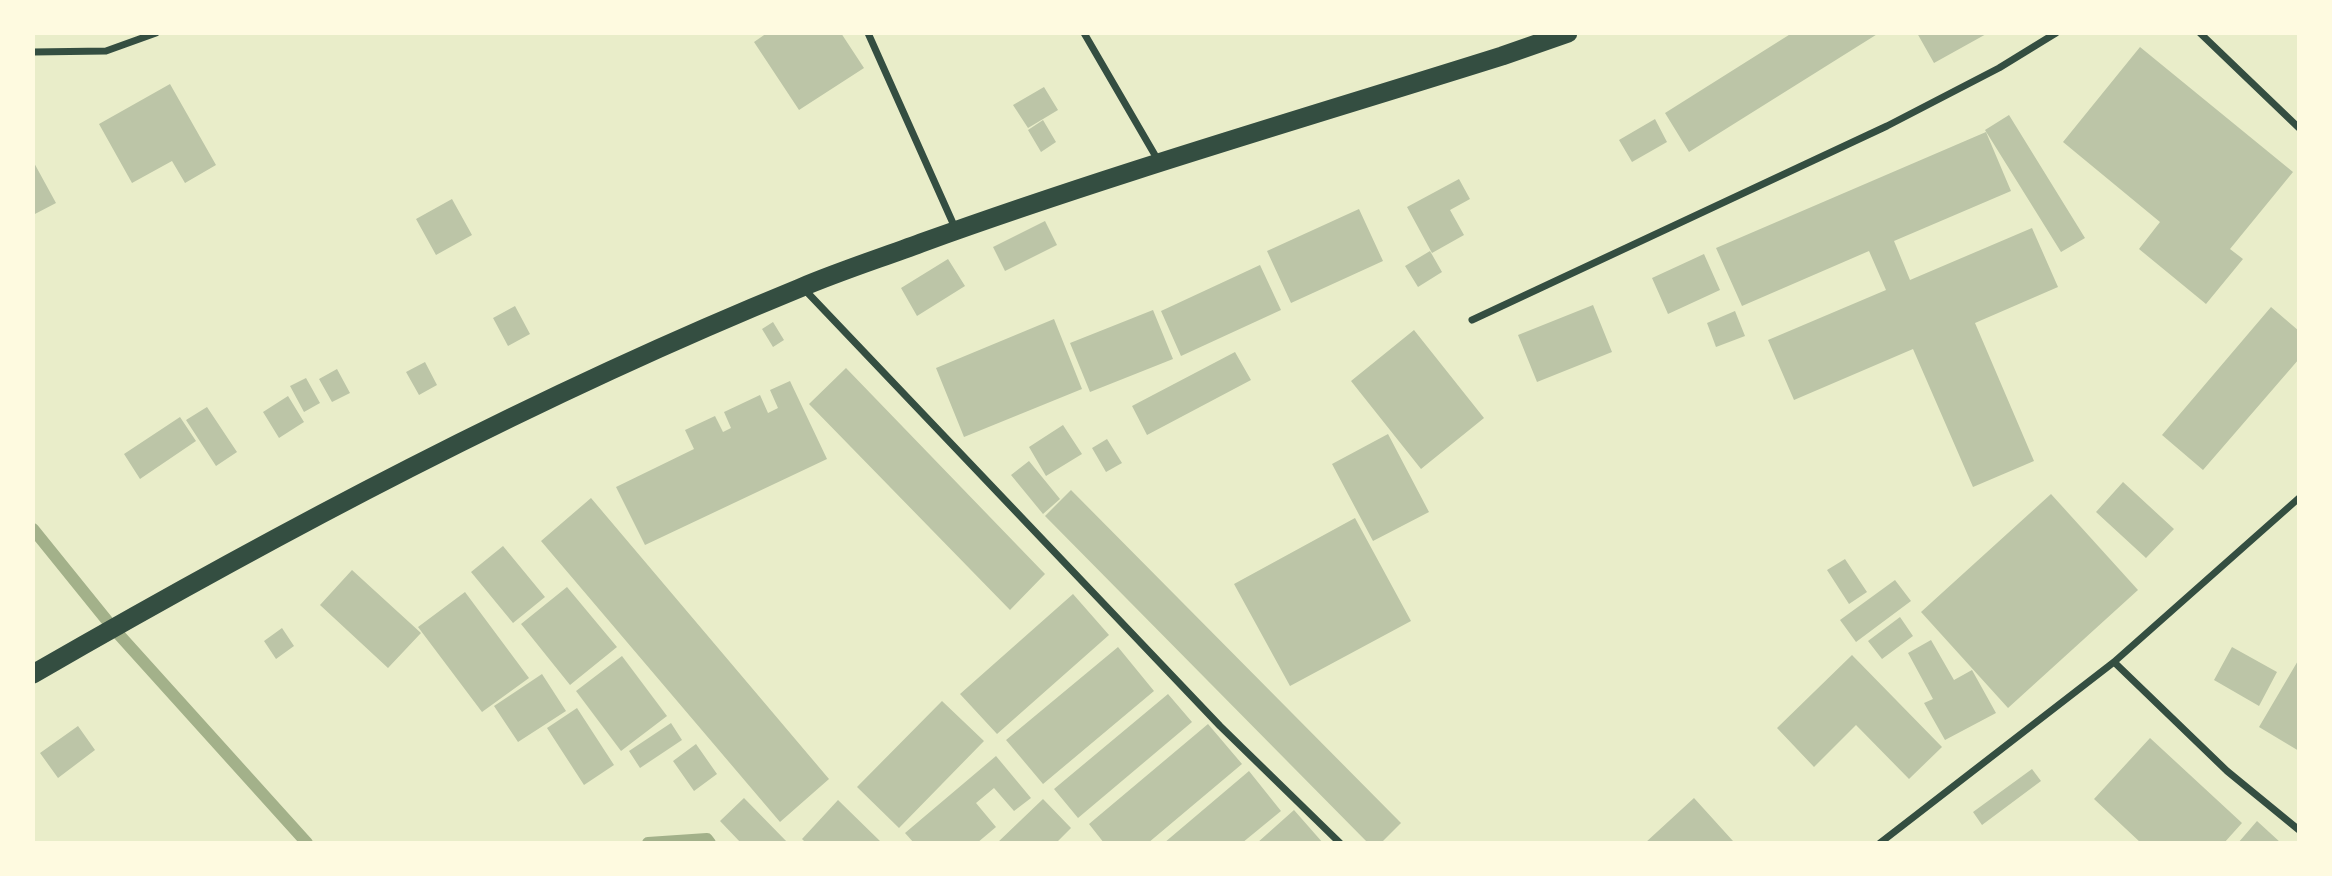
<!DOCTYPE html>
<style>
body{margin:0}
#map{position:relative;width:2332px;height:876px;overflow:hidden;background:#e9edc9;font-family:"Work Sans",sans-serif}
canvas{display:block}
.frame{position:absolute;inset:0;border:35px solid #fefae0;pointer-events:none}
</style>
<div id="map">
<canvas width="2332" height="876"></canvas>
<div class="frame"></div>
</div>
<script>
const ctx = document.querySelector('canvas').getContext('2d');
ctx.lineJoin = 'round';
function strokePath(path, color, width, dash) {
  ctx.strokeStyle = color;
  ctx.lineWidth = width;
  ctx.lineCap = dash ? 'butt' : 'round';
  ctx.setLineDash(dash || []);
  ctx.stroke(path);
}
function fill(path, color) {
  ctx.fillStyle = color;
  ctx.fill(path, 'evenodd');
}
strokePath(new Path2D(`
 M33,529L113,628L307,843
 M648,843L707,839L710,843`), '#a3b18a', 12);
fill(new Path2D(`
 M767,33H841L864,68L799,110L754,42Z
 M1792,33H1879L1689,152L1665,113Z
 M1917,33H1988L1934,63Z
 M2140,47L2293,172L2230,249L2243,259L2206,304L2139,249L2160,222L2063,142Z
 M170,84L216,165L185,183L172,161L132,183L99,124Z
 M1044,87L1058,110L1028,128L1013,105Z
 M2009,115L2085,238L2061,252L1985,130Z
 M1655,119L1667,142L1632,162L1619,140Z
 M1043,120L1056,142L1041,152L1028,130Z
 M1986,132L2011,191L1894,241L1910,280L2032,228L2058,287L1975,323L2034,461L1973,487L1913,349L1794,400L1768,340L1886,290L1869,251L1742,306L1716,248Z
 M33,161L56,203L33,215Z
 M1459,179L1470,199L1450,210L1464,235L1432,253L1407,207Z
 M452,199L472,235L436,255L416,219Z
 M1359,209L1383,261L1291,303L1267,251Z
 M1045,221L1057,245L1005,271L993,247Z
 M1430,251L1442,272L1418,287L1405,266Z
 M1704,254L1720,290L1668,314L1652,278Z
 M948,259L965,286L917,316L901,288Z
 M1260,265L1281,310L1181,356L1161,311Z
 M1593,305L1612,352L1537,382L1518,335Z
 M515,306L530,334L508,346L493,318Z
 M2271,307L2299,331V359L2203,470L2162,435Z
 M1153,310L1173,359L1090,392L1070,343Z
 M1735,311L1745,336L1716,347L1707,323Z
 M1054,319L1082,389L964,437L936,368Z
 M773,322L784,340L773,347L762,329Z
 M1414,330L1484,418L1421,469L1351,381Z
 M1235,352L1251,380L1147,435L1132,406Z
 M425,362L437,385L419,395L406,372Z
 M846,368L1045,574L1010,610L809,404Z
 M337,369L350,393L332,402L319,379Z
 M306,378L320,403L304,412L290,386Z
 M790,381L827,459L645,545L616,487L694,449L685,430L715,416L723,432L731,428L724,412L760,395L768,413L778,408L770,390Z
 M288,396L304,422L279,438L263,412Z
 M207,407L237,452L216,466L186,420Z
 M180,417L196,441L140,479L124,454Z
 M1063,425L1082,454L1046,476L1029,447Z
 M1388,434L1429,512L1373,541L1332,464Z
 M1107,439L1122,463L1106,472L1092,448Z
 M1029,461L1060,499L1043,514L1011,475Z
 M2123,482L2174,529L2146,558L2096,512Z
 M1071,490L1401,823L1381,843H1368L1045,516Z
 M2051,494L2138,590L2008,708L1921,612Z
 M591,498L829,779L780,822L541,541Z
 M1355,518L1411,621L1290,686L1234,584Z
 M503,546L545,597L513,623L471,572Z
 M1845,559L1867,592L1849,604L1827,570Z
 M352,570L421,633L388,668L320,605Z
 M1895,580L1911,601L1856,642L1840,620Z
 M567,587L617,647L570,685L521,624Z
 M465,592L529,678L482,712L418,627Z
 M1073,594L1109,635L997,734L960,694Z
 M1900,617L1913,636L1882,659L1868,641Z
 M282,628L294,646L276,659L264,641Z
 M1931,640L1954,680L1972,670L1996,713L1945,740L1924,703L1933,699L1908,653Z
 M1118,647L1154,691L1043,784L1006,740Z
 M2232,647L2277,672L2259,706L2214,680Z
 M1852,655L1942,747L1909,779L1856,725L1814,767L1777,728Z
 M622,656L667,716L621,751L576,691Z
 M2299,659V751L2259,727Z
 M542,674L566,711L518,742L494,706Z
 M1168,694L1192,722L1078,818L1054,789Z
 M942,701L984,741L899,828L857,787Z
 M577,708L614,765L584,785L547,728Z
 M671,723L682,740L640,768L629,751Z
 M1208,724L1242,764L1148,843H1104L1089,824Z
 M78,726L95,750L58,778L40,753Z
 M2150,738L2242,823L2224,843H2141L2094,799Z
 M696,744L717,774L694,791L673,761Z
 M996,756L1031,798L1014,811L994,788L976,803L996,827L977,843H914L905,833Z
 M2032,769L2041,781L1982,825L1973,812Z
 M1249,771L1281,811L1242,843H1164Z
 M744,798L788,843H741L720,821Z
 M1694,798L1733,841L1730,843H1645Z
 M1043,799L1071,828L1056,843H997Z
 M838,800L882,843H806L802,839Z
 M1294,810L1323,843H1257Z
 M2257,821L2281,843H2238Z`), '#bcc5a7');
strokePath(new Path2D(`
 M868,33L956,230
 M1084,33L1159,162
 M2200,33L2299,128
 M33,52L106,51L156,33
 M805,290L1220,726L1340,843
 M1472,320L1887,126L1999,68L2056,33
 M2114,662L2299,498
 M1880,843L2114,662L2227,771L2299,830`), '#344e41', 7);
strokePath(new Path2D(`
 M33,674C281,531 535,396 800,288C840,271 881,258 921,243C1112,174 1308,117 1502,56L1568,33`), '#344e41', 19);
</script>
